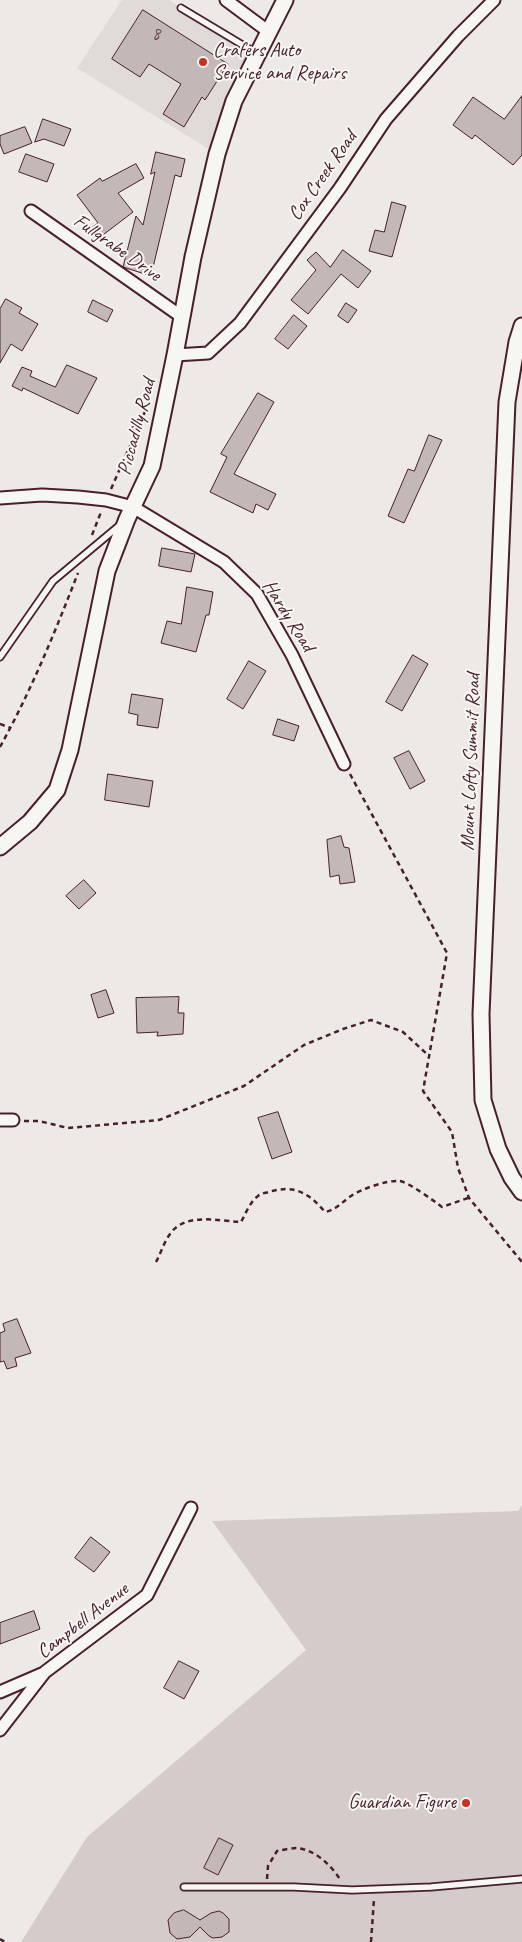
<!DOCTYPE html>
<style>
body{margin:0}
canvas{display:block;background:#ece9e6}
</style>
<canvas width="522" height="1942"></canvas>
<script>
const ctx = document.querySelector('canvas').getContext('2d');
ctx.lineJoin = 'round';
function fill(path, color) {
  ctx.fillStyle = color;
  ctx.fill(path, 'evenodd');
}
function strokePath(path, color, width, dash) {
  ctx.strokeStyle = color;
  ctx.lineWidth = width;
  ctx.lineCap = dash ? 'butt' : 'round';
  ctx.setLineDash(dash || []);
  ctx.stroke(path);
}
function label(font, color, halo, rows, align = 'center') {
  ctx.font = font + ' Caveat,sans-serif';
  ctx.lineWidth = 4;
  ctx.setLineDash([]);
  ctx.textBaseline = 'middle';
  ctx.strokeStyle = halo;
  ctx.fillStyle = color;
  for (const [text, x, y, turn = 0] of rows) {
    ctx.save();
    ctx.translate(x, y);
    ctx.rotate((+turn || 0) * Math.PI / 180);
    ctx.textAlign = isNaN(turn) ? turn : align;
    if (halo) ctx.strokeText(text, 0, 0);
    ctx.fillText(text, 0, 0);
    ctx.restore();
  }
}
fill(new Path2D(`
 M122,0H169L258,54L217,154L77,68Z`), '#e0dad8');
fill(new Path2D(`
 M522,1505V1942H21L87,1837L306,1650L212,1521L518,1511Z`), '#d4cbca');
const building = new Path2D(`
 M143,10L228,64L205,100L202,97L184,127L163,114L181,84L149,64L140,77L112,59Z
 M522,96V155L513,165L475,135L472,139L453,125L473,97L504,119Z
 M43,119L71,129L64,146L44,139L35,142Z
 M25,127L32,143L4,154L0,144V136Z
 M156,152L185,159L181,177L175,175L151,276L123,267L136,216L143,225L155,172L151,174Z
 M26,154L54,164L47,182L19,172Z
 M136,164L144,178L118,193L133,212L95,241L87,231L98,223L77,195L100,178L102,181Z
 M392,202L406,206L392,257L369,251L375,230L384,232Z
 M343,250L371,271L358,288L341,274L308,314L291,300L316,270L307,260L316,252L330,267Z
 M6,299L22,308L19,313L38,324L22,351L11,344L0,363V309Z
 M93,300L113,310L107,322L88,312Z
 M346,303L357,310L348,323L338,316Z
 M294,315L307,326L288,349L275,339Z
 M67,365L97,378L78,414L23,388L22,391L12,386L22,367L32,371L30,376L55,387Z
 M258,393L274,402L234,474L276,494L268,510L256,504L253,513L210,492L227,457L221,454Z
 M429,435L442,440L404,523L388,516L408,469L414,471Z
 M162,548L195,554L191,572L159,566Z
 M187,587L213,592L209,615H206L196,652L161,643L167,621L181,624Z
 M413,655L428,664L402,711L386,702Z
 M249,661L266,671L243,709L227,699Z
 M132,694L163,699L158,728L137,725L138,715L129,713Z
 M278,719L299,726L294,741L273,735Z
 M409,751L425,781L410,789L394,758Z
 M108,774L153,781L149,807L105,800Z
 M341,836L344,847L349,848L355,882L340,884L339,875L330,877L327,840Z
 M84,880L96,893L79,909L66,896Z
 M106,990L114,1013L98,1018L91,995Z
 M179,997L178,1013H184L183,1034L157,1036L158,1032L137,1033L136,998Z
 M278,1112L292,1152L272,1159L258,1118Z
 M17,1319L31,1353L15,1358L17,1366L7,1369L4,1361L0,1362V1333L5,1331L3,1324Z
 M91,1537L110,1552L94,1572L75,1558Z
 M34,1611L40,1629L0,1644V1623Z
 M179,1661L199,1671L184,1699L164,1688Z
 M219,1838L233,1845L218,1875L204,1868Z
 M184,1910L200,1920L211,1913L219,1911L223,1913L229,1919V1932L222,1937L213,1938L209,1936L200,1927L190,1937L177,1939L170,1933L168,1920L174,1913Z`);
fill(building, '#c4b7b7');
strokePath(building, '#4a1f2b', 1);
const lane = new Path2D(`
 M181,8L256,53
 M0,657L53,581L120,525
 M184,1887H294L352,1890L431,1887L522,1879`);
const street = new Path2D(`
 M226,0L269,32
 M31,211L182,317
 M175,355L208,353L240,323L340,188L386,119L458,36L494,0
 M0,498L42,495L78,497L106,500L133,507L224,562L257,594L292,655L344,764
 M0,1120H13
 M0,1692L44,1673
 M0,1730L45,1672L147,1595L191,1508`);
const secondary = new Path2D(`
 M522,326L517,342L507,402L481,1014L483,1100L498,1149L512,1178L522,1192
 M0,847L30,822L57,790L70,750L107,571L127,519L152,466L175,355L193,257L217,154L234,101L285,0`);
strokePath(lane, '#4a1f2b', 9);
strokePath(street, '#4a1f2b', 15);
strokePath(secondary, '#4a1f2b', 19);
strokePath(new Path2D(`
 M111,489L151,398
 M92,535L101,512
 M0,724L11,728
 M0,747C31,691 55,632 78,573
 M350,774L447,953L423,1091L452,1132L458,1168L469,1198L522,1262
 M24,1121H39L68,1128L159,1120L244,1086L304,1045L343,1029L371,1020L403,1032L429,1056
 M156,1262C161,1253 164,1242 170,1234C185,1212 218,1221 241,1222C246,1213 250,1202 258,1196C261,1193 266,1193 269,1192C294,1184 309,1193 325,1212C336,1210 342,1202 351,1196C361,1189 387,1180 399,1181C407,1181 434,1201 442,1207L468,1198
 M267,1879L268,1866L277,1851C283,1850 291,1848 297,1848C316,1850 332,1866 341,1881
 M0,1939L5,1942
 M371,1942L374,1899`), '#4a1f2b', 2.5, [5, 4]);
strokePath(lane, '#f6f6f2', 5.5);
strokePath(street, '#f6f6f2', 11);
strokePath(secondary, '#f6f6f2', 15);
for (const [x, y, r, color] of [
 [203,62,5,"#c8321e"],
 [466,1803,5,"#c8321e"]
]) {
  const dot = new Path2D();
  dot.arc(x, y, r, 0, 2 * Math.PI);
  ctx.fillStyle = color;
  ctx.fill(dot);
  strokePath(dot, '#f6f6f2', 2);
}
label('18px', '#68454e', null, [
 ["8",156,34]
]);
label('20px', '#4a1f2b', '#f6f6f2', [
 ["Crafers Auto",213,51],
 ["Service and Repairs",213,74],
 ["Guardian Figure",456,1803,"right"]
], 'left');
label('20px', '#4a1f2b', '#f6f6f2', [
 ["Cox Creek Road",323,176,-55],
 ["Fullgrabe Drive",117,248,35],
 ["Piccadilly Road",137,427,-75],
 ["Hardy Road",288,616,58],
 ["Mount Lofty Summit Road",471,762,-88],
 ["Campbell Avenue",83,1621,-38]
]);
</script>
